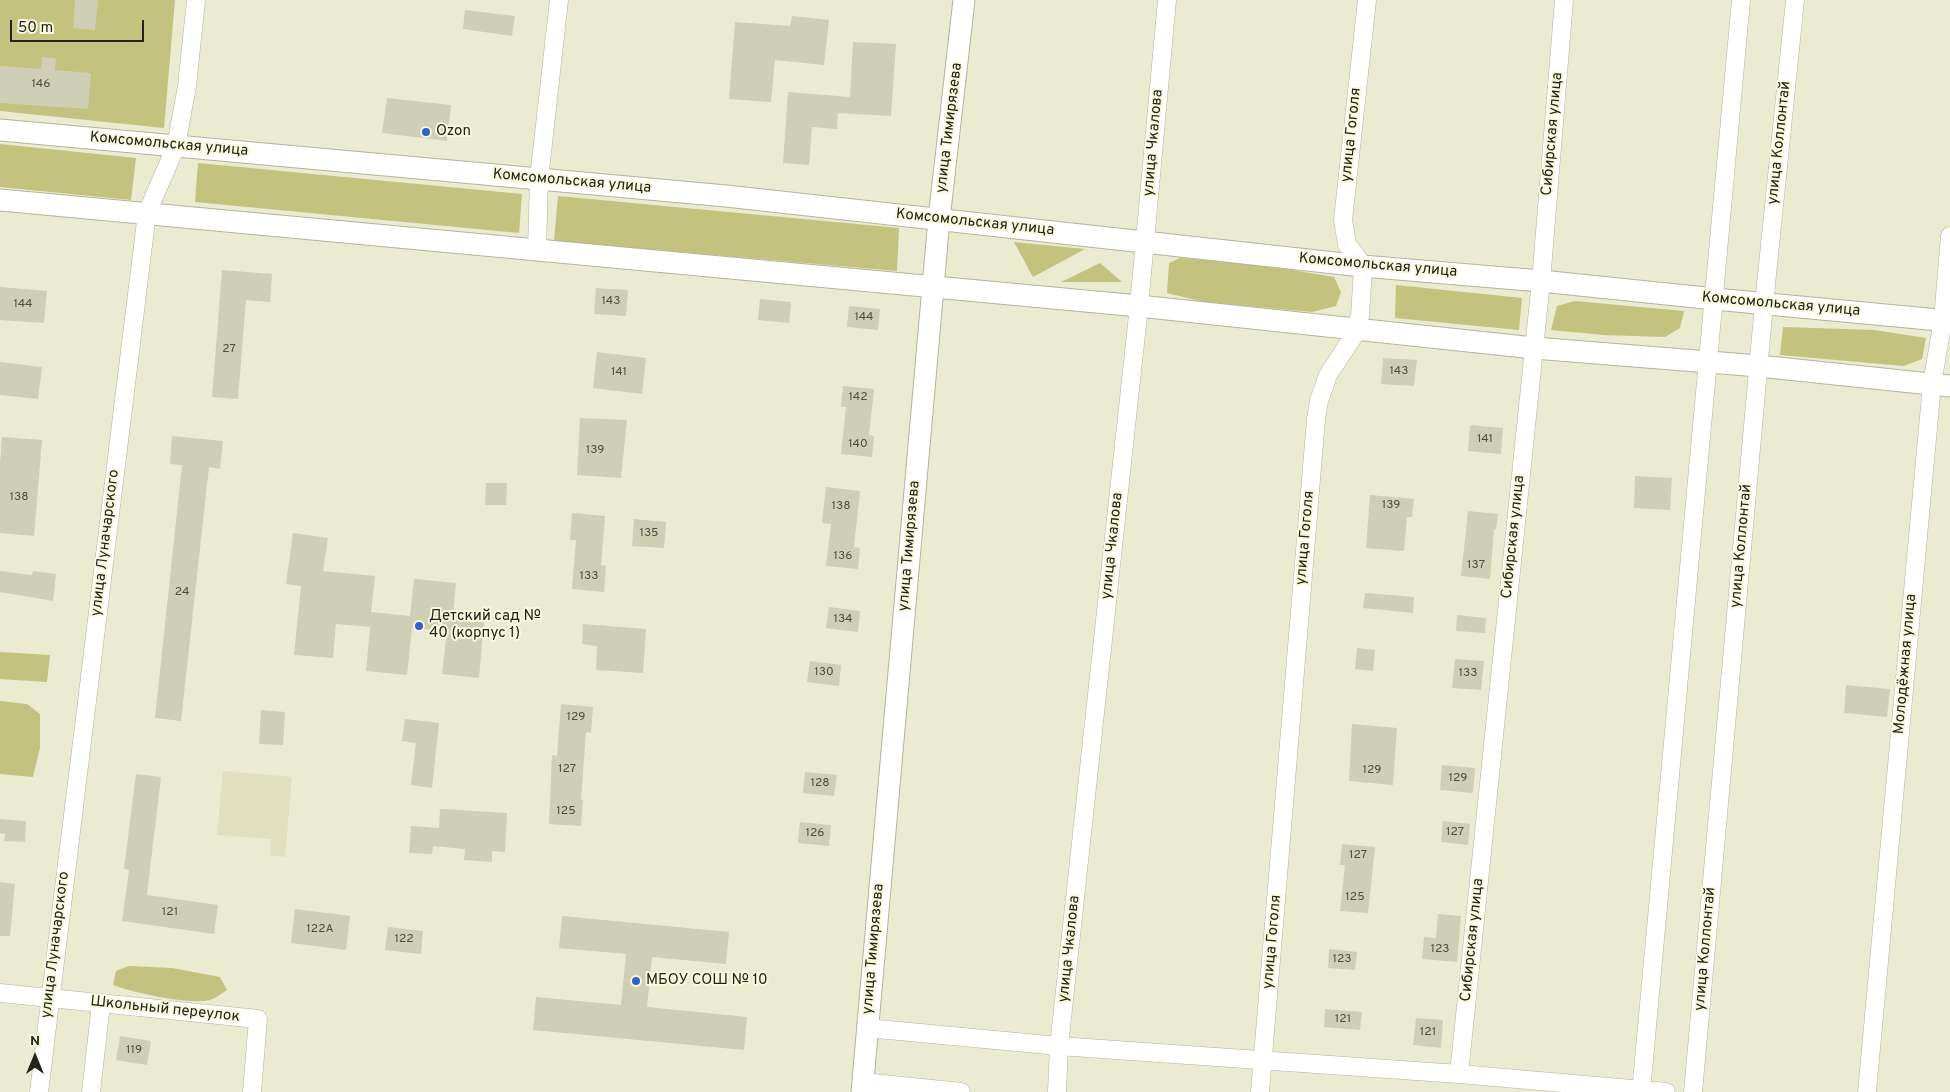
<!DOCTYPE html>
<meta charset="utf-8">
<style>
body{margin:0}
#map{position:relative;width:1950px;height:1092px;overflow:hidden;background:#eaebd0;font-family:Overpass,sans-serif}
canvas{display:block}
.north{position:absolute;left:10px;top:1032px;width:50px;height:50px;-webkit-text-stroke:4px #f8f8dd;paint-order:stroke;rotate:0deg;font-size:14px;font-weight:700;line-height:20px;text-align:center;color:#23231a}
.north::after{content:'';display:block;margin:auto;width:18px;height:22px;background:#23231a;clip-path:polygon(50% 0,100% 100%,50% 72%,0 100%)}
.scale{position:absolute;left:10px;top:20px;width:134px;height:22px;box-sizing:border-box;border:2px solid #23231a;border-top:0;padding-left:6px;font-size:15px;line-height:18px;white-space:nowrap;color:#23231a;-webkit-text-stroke:4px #f8f8dd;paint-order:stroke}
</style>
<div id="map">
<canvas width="1950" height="1092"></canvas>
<div class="north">N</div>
<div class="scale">50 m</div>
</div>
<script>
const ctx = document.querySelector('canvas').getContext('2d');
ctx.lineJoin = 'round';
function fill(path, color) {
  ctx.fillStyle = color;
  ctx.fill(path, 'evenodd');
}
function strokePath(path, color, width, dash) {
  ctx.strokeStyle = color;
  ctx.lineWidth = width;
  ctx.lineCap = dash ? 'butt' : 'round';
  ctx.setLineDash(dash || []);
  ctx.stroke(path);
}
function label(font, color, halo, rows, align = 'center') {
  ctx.font = font + ' Overpass,sans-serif';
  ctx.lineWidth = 4;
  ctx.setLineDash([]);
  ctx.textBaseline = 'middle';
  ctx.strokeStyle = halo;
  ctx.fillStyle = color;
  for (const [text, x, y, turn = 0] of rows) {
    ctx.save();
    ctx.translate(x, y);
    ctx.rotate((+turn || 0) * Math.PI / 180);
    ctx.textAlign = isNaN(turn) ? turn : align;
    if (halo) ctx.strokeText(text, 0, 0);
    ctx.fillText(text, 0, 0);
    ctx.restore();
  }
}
fill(new Path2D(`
 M223,771L292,777L285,857L270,855L271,839L217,835Z`), '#e0e0bf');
fill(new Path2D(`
 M0,0H175L164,128L0,111Z
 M0,144L136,158L131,200L0,187Z
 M198,163L522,194L519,233L195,202Z
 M558,196L899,228L897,271L554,241Z
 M1014,242L1085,249L1033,277Z
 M1180,258L1256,264L1334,277L1341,292L1336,306L1312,312L1204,302L1167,293L1169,263Z
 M1100,263L1122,282H1061Z
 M1396,285L1522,298L1519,330L1395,318Z
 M1575,301L1684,311L1680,328L1665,337L1604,335L1551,330L1557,306Z
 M1783,327L1874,330L1926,338L1922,359L1904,366L1780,355Z
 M0,652L50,655L47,682L0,679Z
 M0,701L27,704L40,714V748L33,777L0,774Z
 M129,966L172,968L220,977L227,990C222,993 216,998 210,1000C189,1005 134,993 113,985L116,971Z`), '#c3c27e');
fill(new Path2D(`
 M75,0H98L95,30L73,28Z
 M465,10L515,16L512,36L463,29Z
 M792,16L829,20L824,65L775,60L771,102L729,99L735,22L790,26Z
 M853,42L896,44L891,116L838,113L837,129L812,127L809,165L783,163L788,92L850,97Z
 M42,57L56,58L55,70L91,73L88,109L0,103V66L41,69Z
 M387,98L451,105L447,141L382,133Z
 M222,270L272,274L270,302L246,300L238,399L212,397Z
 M0,287L47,291L44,323L0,320Z
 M596,288L628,290L626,316L594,314Z
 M760,299L791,302L789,323L758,320Z
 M849,306L880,309L878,330L847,327Z
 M597,352L646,358L642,394L593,388Z
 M1383,358L1417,360L1414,386L1381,384Z
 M0,362L42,367L38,399L0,395Z
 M843,386L874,389L869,435L874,436L872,457L841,454L846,407H841Z
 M580,418L627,420L621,478L577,475Z
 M1470,425L1503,428L1501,454L1468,451Z
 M172,436L223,441L220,469L209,467L181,721L155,718L182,465L170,464Z
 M2,437L42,440L34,536L0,533V464Z
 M1635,476L1672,478L1670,510L1634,508Z
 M486,483H507L506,505H485Z
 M826,487L860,491L854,547L860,548L858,569L826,566L831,524L822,523Z
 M1370,495L1414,499L1412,517H1407L1404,551L1366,548Z
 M1468,511L1498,514L1496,529H1494L1490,579L1461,576Z
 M572,513L605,516L601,565L606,566L604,592L572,589L576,540H570Z
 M634,519L666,522L664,548L632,546Z
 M293,533L328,538L323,571L375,576L371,612L410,616L414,579L456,583L453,618L484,621L479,678L442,674L447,631L412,628L407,675L366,671L370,627L336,624L333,658L294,655L301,586L286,584Z
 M0,571L32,575L33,571L56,574L53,601L0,592Z
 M1365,593L1414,597L1413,613L1363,608Z
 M829,607L860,611L858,632L826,628Z
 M1457,615L1486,618L1485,633L1456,631Z
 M583,624L646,629L643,673L596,670L597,646L582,644Z
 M1357,648L1375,650L1373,671L1355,669Z
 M1455,659L1484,661L1481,690L1452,688Z
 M810,661L841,665L839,686L807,682Z
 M1846,685L1890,689L1887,717L1844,713Z
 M561,704L593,707L591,733L586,732L581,800H583L581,826L549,824L552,755L557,756Z
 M261,710L285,712L283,745L259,744Z
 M405,719L439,723L432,788L411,785L416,743L402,741Z
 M1352,724L1397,728L1393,785L1349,781Z
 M1442,765L1475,768L1473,793L1440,790Z
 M805,772L837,775L834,796L803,793Z
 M136,774L161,777L147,895L218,905L214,934L122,921L129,870L124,869Z
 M440,809L507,813L505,852L492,851V862L464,860L465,849L433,846L432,854L409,853L411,826L439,828Z
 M0,819L26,821L25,842L4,841L5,834L0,833Z
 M1443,821L1470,824L1468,845L1441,842Z
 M800,822L831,825L829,846L798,843Z
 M1342,844L1375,847L1368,913L1340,911L1345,865H1340Z
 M0,882L15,884L10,936H0Z
 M295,909L350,916L346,950L291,943Z
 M1438,914L1461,916L1457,962L1422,959L1424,937L1436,938Z
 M562,916L729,932L726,964L652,957L647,1007L747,1017L744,1050L533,1030L536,997L621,1005L626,954L559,948Z
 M388,927L423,931L421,954L385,950Z
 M1329,949L1357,952L1355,970L1328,968Z
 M1325,1009L1362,1012L1360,1030L1324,1027Z
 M1416,1018L1443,1020L1441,1048L1413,1045Z
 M120,1036L151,1041L147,1065L116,1060Z`), '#cfcfb5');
const minor = new Path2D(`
 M537,249L539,179L559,0
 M0,993L258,1019L252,1092
 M867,1028L1059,1046L1459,1074L1666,1092
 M1459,1074L1541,281L1564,0
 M863,1082L961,1092
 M39,1092L147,213L176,146L187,86L196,0
 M91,1092L101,1004
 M1057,1092L1059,1046L1139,306L1167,0
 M1260,1092L1316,419L1319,401L1328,375L1353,337L1360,316L1363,269L1359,260L1347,244L1343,220L1367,0
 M1641,1092L1741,0
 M1693,1092L1764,304L1795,0
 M1867,1092L1932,384L1943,320L1950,236`);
const tertiary = new Path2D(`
 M0,130L726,196L1362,266L1541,281L1715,299L1950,321
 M0,200L1139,306L1534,348L1759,366L1950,386
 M862,1092L939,219L964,0`);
strokePath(minor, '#b3b49a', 19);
strokePath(tertiary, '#b3b49a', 23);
strokePath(minor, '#fff', 18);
strokePath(tertiary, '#fff', 21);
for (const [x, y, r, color] of [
 [426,132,5,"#325ece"],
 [419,626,5,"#325ece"],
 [636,981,5,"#325ece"]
]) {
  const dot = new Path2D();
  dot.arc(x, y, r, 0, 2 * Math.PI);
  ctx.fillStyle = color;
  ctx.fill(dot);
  strokePath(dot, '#f8f8dd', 2);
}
label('12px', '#4e4e41', null, [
 ["146",41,85],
 ["143",611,302],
 ["144",23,305],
 ["144",864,318],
 ["27",229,350],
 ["143",1399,372],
 ["141",619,373],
 ["142",858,398],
 ["141",1485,440],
 ["140",858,445],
 ["139",595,451],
 ["138",19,498],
 ["139",1391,506],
 ["138",841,507],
 ["135",649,534],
 ["136",843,557],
 ["137",1476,566],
 ["133",589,577],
 ["24",182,593],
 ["134",843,620],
 ["130",824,673],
 ["133",1468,674],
 ["129",576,718],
 ["127",567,770],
 ["129",1372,771],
 ["129",1458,779],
 ["128",820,784],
 ["125",566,812],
 ["127",1455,833],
 ["126",815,834],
 ["127",1358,856],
 ["125",1355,898],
 ["121",170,913],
 ["122А",320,930],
 ["122",404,940],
 ["123",1440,950],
 ["123",1342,960],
 ["121",1343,1020],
 ["121",1428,1033],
 ["119",134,1051]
]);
label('15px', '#23231a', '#f8f8dd', [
 ["улица Тимирязева",950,128,-83],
 ["Сибирская улица",1553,134,-85],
 ["улица Гоголя",1352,135,-84],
 ["улица Чкалова",1154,143,-85],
 ["улица Коллонтай",1780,143,-84],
 ["Комсомольская улица",169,145,5],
 ["Комсомольская улица",572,182,5],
 ["Комсомольская улица",975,223,6],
 ["Комсомольская улица",1378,266,5],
 ["Комсомольская улица",1781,305,5],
 ["Сибирская улица",1514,537,-84],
 ["улица Гоголя",1306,538,-85],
 ["улица Луначарского",106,543,-83],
 ["улица Тимирязева",910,546,-85],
 ["улица Чкалова",1113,546,-84],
 ["улица Коллонтай",1742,546,-85],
 ["Молодёжная улица",1906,664,-85],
 ["Сибирская улица",1473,940,-84],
 ["улица Гоголя",1273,942,-85],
 ["улица Луначарского",56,945,-83],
 ["улица Тимирязева",874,949,-85],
 ["улица Чкалова",1070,949,-84],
 ["улица Коллонтай",1706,949,-85],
 ["Школьный переулок",165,1010,6]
]);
label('15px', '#23231a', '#f8f8dd', [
 ["Ozon",436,132],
 ["Детский сад №",429,617],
 ["40 (корпус 1)",429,634],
 ["МБОУ СОШ № 10",646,981]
], 'left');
</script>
